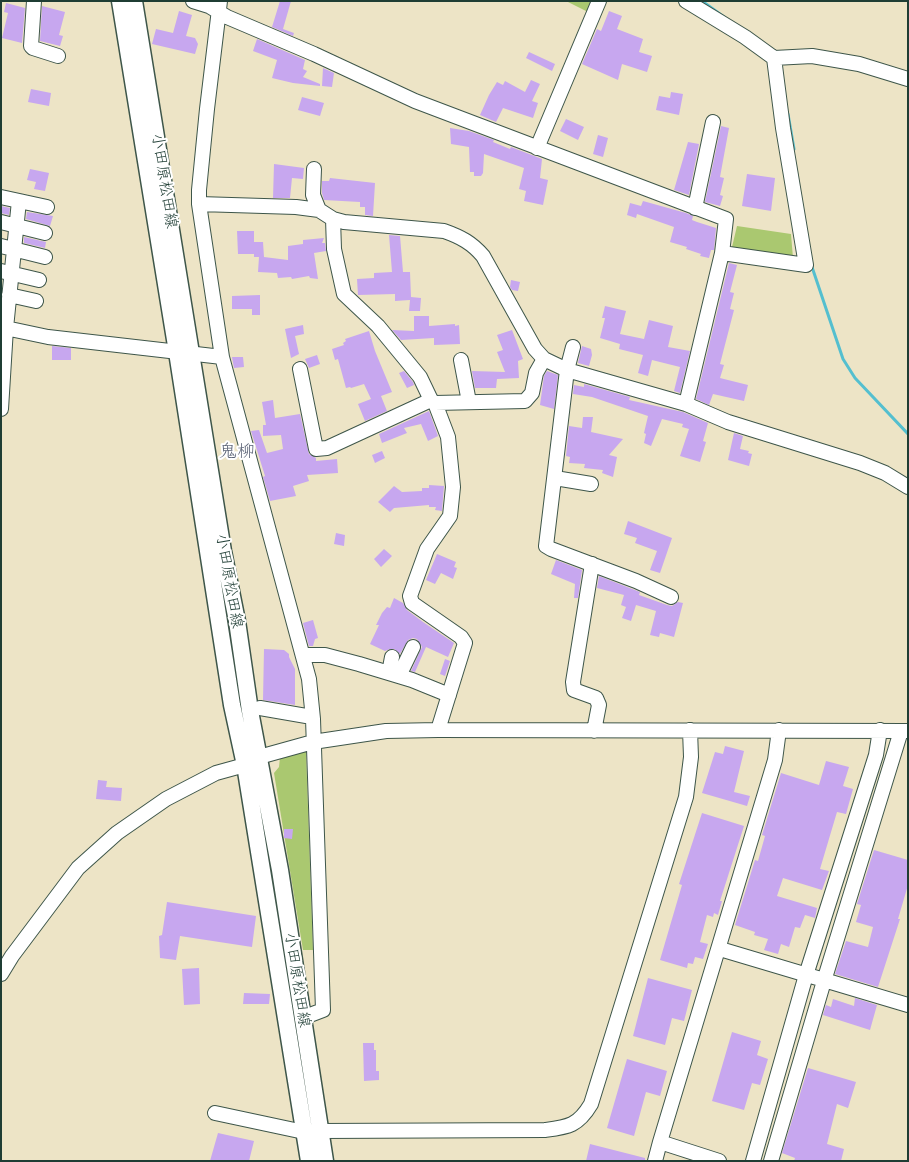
<!DOCTYPE html>
<meta charset="utf-8">
<style>
body{margin:0}
#map{position:relative;width:909px;height:1162px;overflow:hidden;background:#ede4c6;font-family:"Patrick Hand",sans-serif}
canvas{display:block}
.frame{position:absolute;inset:0;border:2px solid #1f3d34;pointer-events:none}
</style>
<div id="map">
<canvas width="909" height="1162"></canvas>
<div class="frame"></div>
</div>
<script>
const ctx = document.querySelector('canvas').getContext('2d');
ctx.lineJoin = 'round';
function fill(path, color) {
  ctx.fillStyle = color;
  ctx.fill(path, 'evenodd');
}
function strokePath(path, color, width, dash) {
  ctx.strokeStyle = color;
  ctx.lineWidth = width;
  ctx.lineCap = dash ? 'butt' : 'round';
  ctx.setLineDash(dash || []);
  ctx.stroke(path);
}
function label(font, color, halo, rows, align = 'center') {
  ctx.font = font + ' "Patrick Hand","Klee One",sans-serif';
  ctx.lineWidth = 4;
  ctx.setLineDash([]);
  ctx.textBaseline = 'middle';
  ctx.strokeStyle = halo;
  ctx.fillStyle = color;
  for (const [text, x, y, turn = 0] of rows) {
    ctx.save();
    ctx.translate(x, y);
    ctx.rotate((+turn || 0) * Math.PI / 180);
    ctx.textAlign = isNaN(turn) ? turn : align;
    if (halo) ctx.strokeText(text, 0, 0);
    ctx.fillText(text, 0, 0);
    ctx.restore();
  }
}
fill(new Path2D(`
 M566,1H592L588,12Z
 M737,226L791,234L793,258L732,247Z
 M306,751L313,950H303L274,773L279,767L280,757Z`), '#aac870');
strokePath(new Path2D(`
 M702,1L724,17
 M788,114L794,149
 M811,264L843,359L855,378L908,434`), '#54bfcf', 3);
fill(new Path2D(`
 M280,1H291L283,29L294,33L293,36L272,27Z
 M6,3L25,8L22,43L2,38L8,13L4,12Z
 M42,6L65,12L59,35L63,36L60,46L40,41Z
 M179,11L192,15L186,36L195,38L198,44L195,54L152,44L156,29L173,33Z
 M609,11L622,16L617,29L643,39L639,52L652,56L647,72L622,64L618,80L582,64L597,29L601,31Z
 M257,39L305,60L303,69L307,71L303,77L320,84V86L293,83L272,78L277,60L253,51Z
 M529,52L555,64L552,71L526,58Z
 M323,68L334,73L332,87L322,86Z
 M531,80L540,84L532,101L538,103L533,118L503,108L496,122L480,115L489,95L497,82L503,85L505,81L525,92Z
 M31,89L51,93L49,106L28,102Z
 M671,92L683,94L679,115L656,110L659,96L670,98Z
 M302,97L324,103L320,116L298,110Z
 M566,119L584,127L578,140L560,131Z
 M721,126L729,128L720,177L724,178L720,195L723,196L720,206L705,202Z
 M450,128L469,131L494,140L493,142L510,149L511,147L542,159L540,178L548,180L543,205L524,201L526,191L519,189L524,168L484,154L483,173L481,176H474V172H470L469,147L451,144Z
 M598,135L608,138L603,157L593,154Z
 M688,142L699,144L689,195L674,190Z
 M274,164L304,168L303,179L292,178L290,198H273Z
 M30,169L49,173L45,191L34,189L36,182L27,180Z
 M747,174L775,178L771,211L742,206Z
 M330,178L375,183L373,216L365,215V207H360V202L324,200L322,193V181H329Z
 M643,201L686,213L693,216L692,220L697,222L716,228L714,250H711L709,258L700,256L701,254L686,249L687,247L670,242L674,227L637,214L636,218L627,215L630,203L641,206Z
 M1,206L10,208L9,215L1,213Z
 M27,212L53,216L50,226L26,219Z
 M237,231H254V242H263L264,257L288,260V246L303,244V240L324,238L322,243H325L326,251L314,253L318,279L310,278L309,276L292,279L291,277L278,278L277,273L258,272L259,257H262H254V254H238Z
 M389,235L400,236L403,272H410L411,297L421,298L420,311H409L410,300L395,301V294L358,295L357,279L374,278V273L392,272Z
 M24,237L46,242L45,248L24,243Z
 M729,263L737,265L730,292L734,293L730,309L734,310L720,364L724,365L720,378L748,385L744,401L713,394L709,405L696,399Z
 M511,280L520,282L518,291L512,290L510,287Z
 M260,295V315H252V309H232V296Z
 M605,306L626,311L620,334L644,339L649,320L673,326L668,347L690,351L680,393L674,391L680,367L652,360L648,376L638,373L643,355L619,349L620,344L600,338L605,318H602Z
 M414,316H429V326L455,324V326L459,325L460,344L434,345V338L401,340L392,330L414,331Z
 M303,325L304,334L295,336L299,354L291,358L285,329Z
 M512,330L523,359L518,361L519,378L497,379L496,388H475L472,371L505,372L497,352L503,350L497,335Z
 M369,331L375,351L392,392L381,396L387,411L365,421L358,404L371,399L364,384L351,388L350,387L346,388L338,359L335,360L332,349L344,345L343,343L346,341L345,339Z
 M52,346L71,348V360H52Z
 M582,346L591,349L592,355L589,366L578,363Z
 M317,355L320,364L309,368L305,359Z
 M232,357H243L244,367L234,368Z
 M404,371L413,382L414,385L407,388L399,373Z
 M547,371L558,375L554,409L540,405L544,376Z
 M584,384L630,397L629,400L683,412L708,423L703,441L706,442L700,462L680,456L689,429L682,427L683,424L662,419L651,446L644,443L646,434L644,433L648,416L592,397L573,394L574,385L584,387Z
 M273,400L275,418L300,414L309,454L316,458V461L337,459L338,473L307,475L309,481L293,486L296,496L270,501L263,477L265,476L251,431L259,430L267,453L283,449L281,435L263,436V425H266L262,402Z
 M429,411L438,436L428,441L421,424L404,428L407,433L382,443L379,434Z
 M583,417H593L591,432L623,439L609,455L617,457L613,477L602,473L603,470L584,468L585,464L569,463L570,457L566,456L569,426L582,428Z
 M734,433L743,436L740,449L749,451L748,453L752,454L749,466L728,460Z
 M382,451L385,458L375,463L372,455Z
 M429,485L444,486L442,511L435,510L436,507H429V505L394,508L390,512L378,502L394,486L402,492L422,491V488H429Z
 M628,521L672,538L660,573L650,570L657,551L635,543L637,538L624,534Z
 M336,533L345,535L344,546L334,544Z
 M384,549L392,556L381,567L374,559Z
 M437,554L456,562L454,567L457,568L453,579L441,573L435,584L426,580Z
 M556,560L582,570L578,598H574L575,584L551,574Z
 M599,576L640,592L639,595L667,605L672,606L678,602L683,603L674,637L660,633L659,637L650,635L656,611L636,605L631,621L622,618L626,607L621,605L624,595L597,588Z
 M394,598L403,603L407,610L423,622L454,643L448,657L426,647L415,672L411,671L422,647L417,639L413,638L408,640L400,654L394,649H390L385,651L370,644L379,625H376L382,613L387,607L390,608Z
 M313,620L318,638L315,639L313,646H309L303,623Z
 M264,649L284,650L289,654V657L295,669V705L263,700Z
 M445,659L450,661L445,676L440,674Z
 M725,746L744,751L734,792L750,796L747,806L702,793L715,752L723,754Z
 M826,761L849,767L843,786L853,789L846,814L837,812L820,869L829,871L822,890L783,878L777,896L817,908L815,918L805,915L800,928L795,927L789,947L781,944L778,954L764,950L768,939L754,935L755,932L735,925L755,860L758,861L765,836L762,835L781,773L819,785Z
 M98,780L107,781L106,787L122,788L121,801L96,799Z
 M702,813L744,826L720,901H722L718,915L714,913L713,917L707,915L700,942L708,944L703,959L695,957L693,964L688,963L687,968L660,960L682,885L679,884Z
 M284,829H293L292,839L284,838Z
 M874,850L908,860V885L898,919H900L878,987L835,974L846,941L868,947L873,927L856,922L861,905L857,904Z
 M167,902L256,916L252,947L180,936L176,960L160,958L159,936L162,935Z
 M199,968L200,1004L184,1005L182,969Z
 M648,978L692,990L684,1021L672,1018L665,1045L633,1036Z
 M244,993L270,994L269,1004H243Z
 M855,998L877,1005L870,1030L823,1015L826,1005L831,1007L833,999L854,1006Z
 M732,1032L761,1041L757,1055L768,1059L760,1085L752,1083L744,1110L712,1101Z
 M363,1043H374V1050H376V1071H379V1080L364,1081Z
 M627,1059L667,1071L660,1096L646,1092L634,1136L607,1128Z
 M808,1068L856,1082L848,1108L837,1104L827,1144L844,1149L841,1161H794L795,1158L782,1153Z
 M218,1133L254,1141L249,1161H210Z
 M590,1144L645,1158V1161H586Z`), '#c7a7ef');
const minor = new Path2D(`
 M34,1L31,46L33,48L58,56
 M193,1L209,6L227,17L314,54L415,101L726,219L722,253L686,404
 M220,1L207,109L199,190V204L222,357L309,679L313,719L323,1010L302,1018
 M686,1L745,37L774,58L812,56L859,64L908,79
 M537,148L599,1
 M314,169L313,195L319,210
 M1,197L47,207
 M199,204L296,207L319,210L333,219L344,222L444,231C461,237 472,243 483,256L535,349L544,359L567,370L686,404L728,422L860,463L885,473L908,487
 M695,208L713,122
 M333,219L334,249L344,294L378,326L420,377L431,400L435,403L448,437L453,487L450,516L427,549L410,596L412,603L461,637L465,643L438,730
 M1,222L45,233
 M1,246L45,257
 M722,253L806,265L783,128L774,58
 M1,271L39,280
 M9,295L36,301
 M1,327L48,337L222,357
 M573,347L567,370L546,546L551,549L636,581L671,597
 M461,360L469,402
 M300,369L316,449L327,448L431,400
 M435,403L525,401L532,393L536,373L544,359
 M1,409L6,328L19,201
 M555,478L591,484
 M592,564L573,682L574,690L596,698L599,705L594,731
 M304,655H325L359,664L412,680L449,695
 M389,673L392,657
 M399,676L413,647
 M260,708L312,717
 M720,949L908,1005
 M1,974L12,956L78,868L117,833L166,799L216,773L245,765L259,757L313,742L386,731L438,730L908,731
 M215,1113L304,1132L320,1131L545,1130C568,1127 578,1126 591,1104L686,797L691,757L690,730
 M655,1161L660,1142
 M719,1161L660,1142L775,760L779,730
 M753,1161L806,975L876,755L880,730
 M771,1161L824,981L901,731`);
const major = new Path2D(`
 M120,1L177,352L232,705L245,765L309,1161
 M134,1L223,551L237,621L250,711L280,870L325,1161`);
strokePath(minor, '#3e564a', 16);
strokePath(major, '#3e564a', 19);
strokePath(minor, '#fff', 14);
strokePath(major, '#fff', 16);
label('16px', '#1f3d34', '#fff', [
 ["小田原松田線",164,181,81],
 ["小田原松田線",229,581,80],
 ["小田原松田線",297,980,81]
]);
label('18px', '#5a6275', '#fff', [
 ["鬼柳",237,452]
]);
</script>
